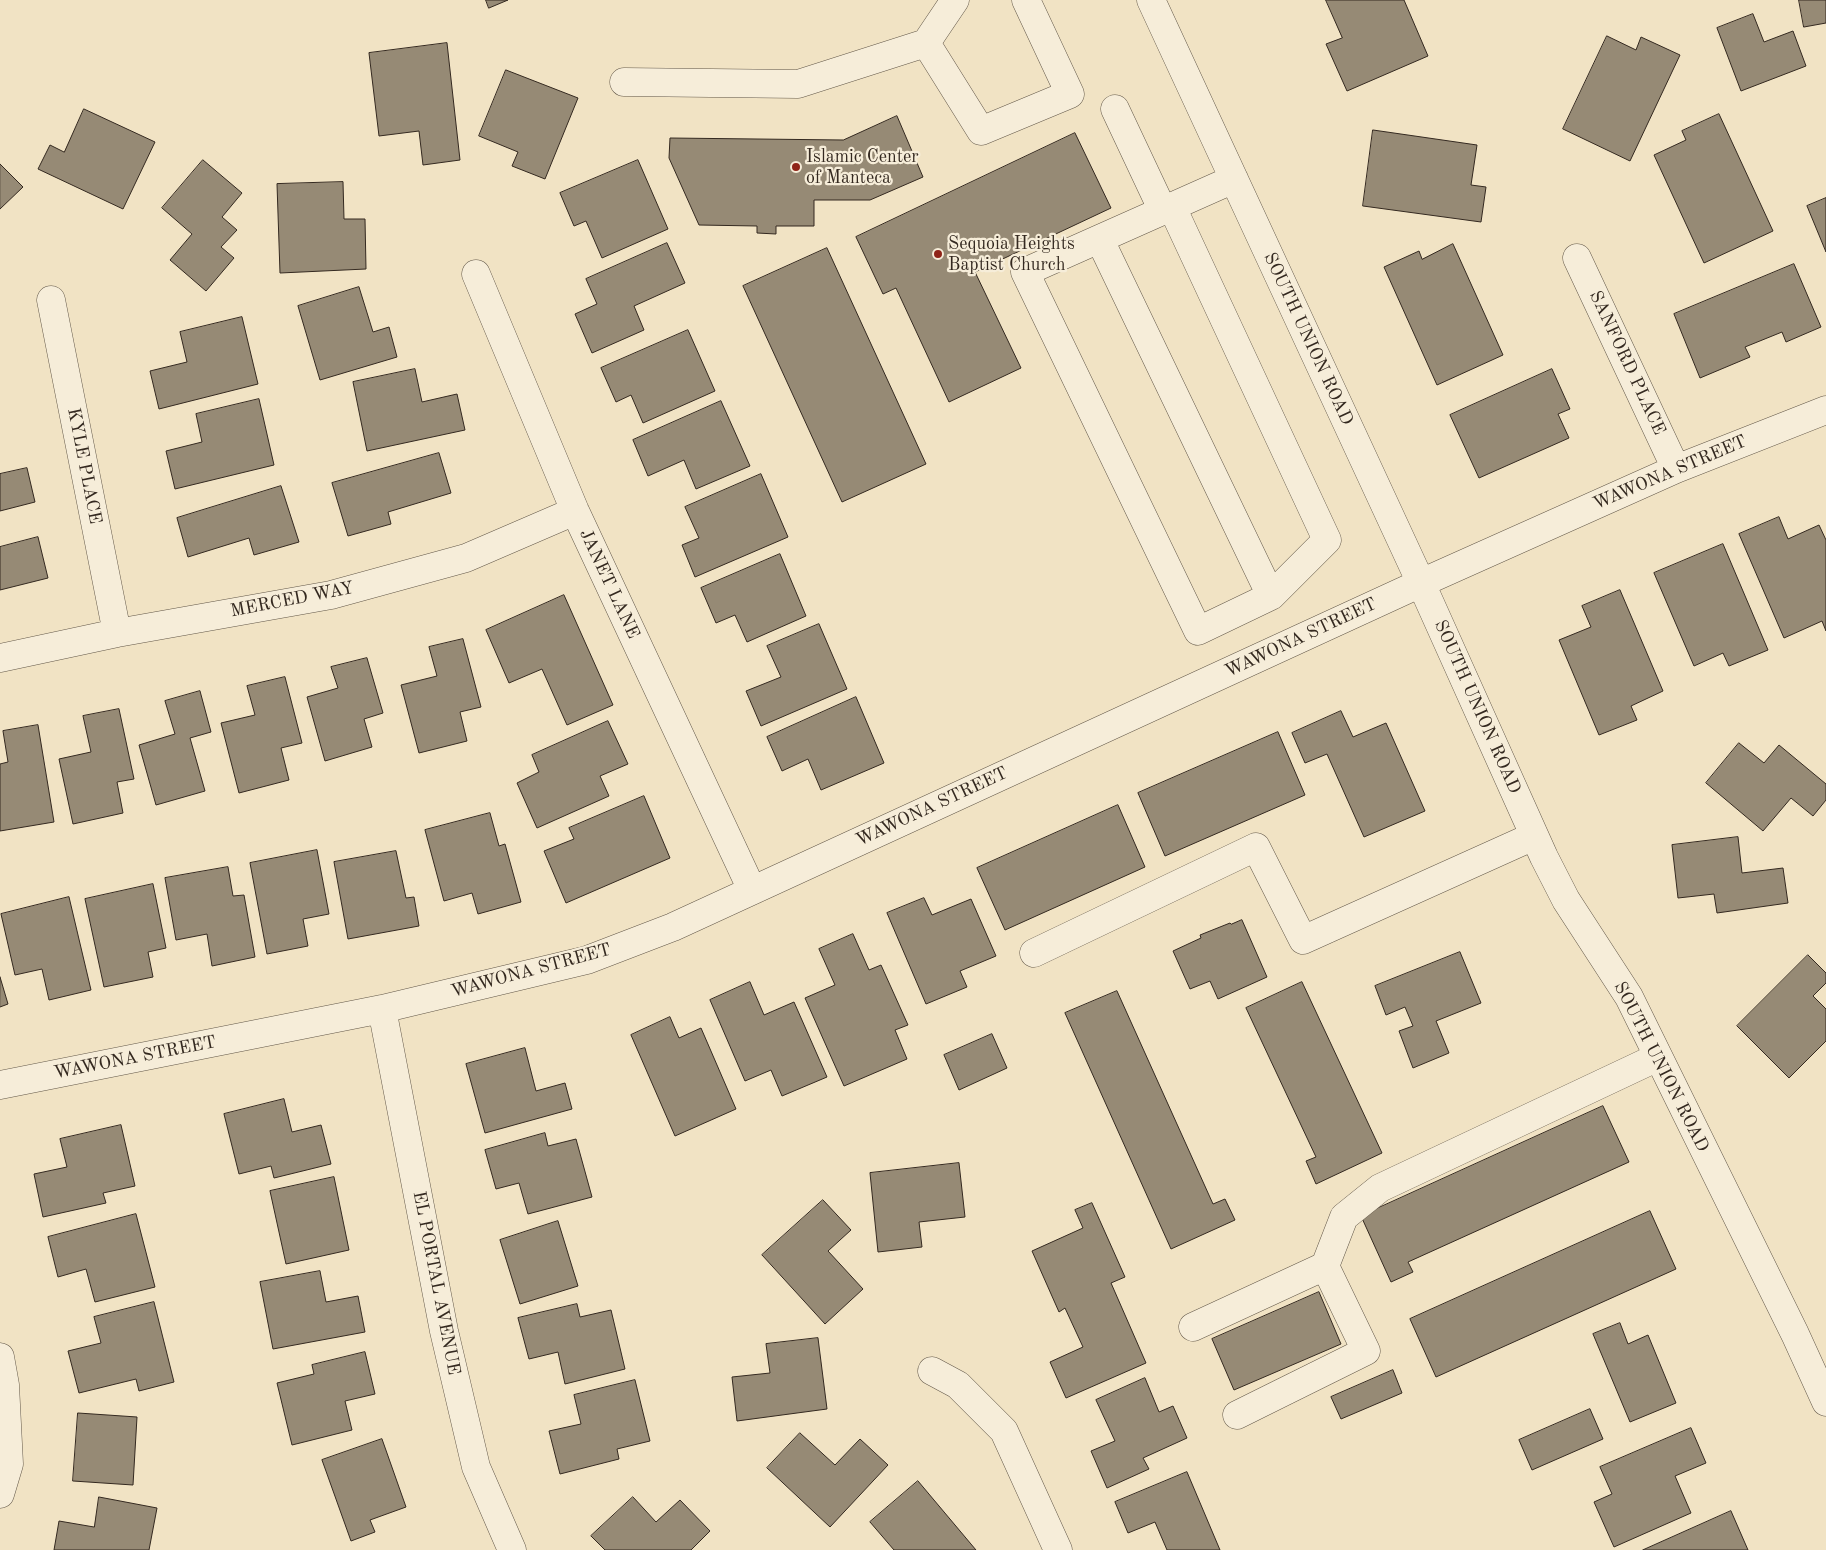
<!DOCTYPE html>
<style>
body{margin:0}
canvas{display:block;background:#f1e3c4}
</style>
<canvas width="1826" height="1550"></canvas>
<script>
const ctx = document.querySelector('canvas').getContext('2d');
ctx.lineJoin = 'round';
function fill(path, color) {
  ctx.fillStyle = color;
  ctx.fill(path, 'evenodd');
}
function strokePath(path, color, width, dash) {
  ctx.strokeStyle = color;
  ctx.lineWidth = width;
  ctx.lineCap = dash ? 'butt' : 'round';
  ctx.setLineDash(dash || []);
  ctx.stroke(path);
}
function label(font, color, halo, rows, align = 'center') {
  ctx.font = font + ' "Old Standard TT",serif';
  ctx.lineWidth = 4.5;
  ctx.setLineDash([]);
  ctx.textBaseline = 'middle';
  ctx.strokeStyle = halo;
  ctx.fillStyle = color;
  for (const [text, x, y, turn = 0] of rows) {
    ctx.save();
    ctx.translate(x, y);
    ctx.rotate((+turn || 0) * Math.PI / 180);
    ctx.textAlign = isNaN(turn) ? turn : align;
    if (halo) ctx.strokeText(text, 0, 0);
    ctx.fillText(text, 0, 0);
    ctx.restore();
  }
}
const building = new Path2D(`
 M486,0H508L489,8Z
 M1326,0H1404L1428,56L1347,91L1326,44L1342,38Z
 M1799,0H1826V23L1804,27Z
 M1753,14L1764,42L1793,31L1806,66L1741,91L1717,28Z
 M1607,36L1636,50L1641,37L1680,55L1630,161L1563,129Z
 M447,43L460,160L423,165L419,131L379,136L369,53Z
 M506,70L578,98L545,179L512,166L518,152L479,136Z
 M84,109L155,142L123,209L38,169L50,145L64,152Z
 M1719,114L1773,231L1704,263L1654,155L1686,140L1682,131Z
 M897,116L923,177L870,200H814V226H776V234L757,233V226L699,225L669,158L670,138L843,140Z
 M1373,130L1477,145L1471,185L1486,187L1481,222L1363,206Z
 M1075,133L1111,208L975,272L1021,368L949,402L896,288L883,294L856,237Z
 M203,160L242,193L222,217L237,230L221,247L234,258L206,291L170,260L192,234L162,208Z
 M638,160L668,229L602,258L586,221L574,226L560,193Z
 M0,164L23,187L0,209Z
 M343,182L344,219H365L366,269L280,273L277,184Z
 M1826,198V252L1807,206Z
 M667,243L685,283L634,306L644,330L592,353L575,314L597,304L586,279Z
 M1453,244L1503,355L1437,385L1384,267L1419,251L1422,259Z
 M827,248L926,464L842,502L743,286Z
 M1794,264L1821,327L1786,342L1782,332L1745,347L1750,357L1700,378L1674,314Z
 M359,287L373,332L389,327L397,357L320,380L298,306Z
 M242,317L258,384L159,409L150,371L187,362L180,332Z
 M688,330L715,391L643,423L631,395L616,402L601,368Z
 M415,369L422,402L457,394L465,430L367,451L353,382Z
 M1552,369L1570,409L1558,414L1569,438L1479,478L1450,415Z
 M259,399L274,465L175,489L166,451L202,442L196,414Z
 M721,401L750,466L696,489L684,460L648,476L633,440Z
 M439,453L451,493L388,512L391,524L348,536L332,483Z
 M27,468L35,502L0,511V474Z
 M761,474L788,537L695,577L682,545L699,538L685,507Z
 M281,486L299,542L254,555L249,538L188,557L177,518Z
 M1779,517L1788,539L1819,525L1826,540V631L1822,621L1784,638L1739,534Z
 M38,537L48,578L0,590V547Z
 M1723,544L1768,650L1729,666L1723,653L1694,666L1654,573Z
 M780,554L806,616L747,642L735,615L716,623L701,588Z
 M1620,590L1663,691L1631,706L1637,720L1599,735L1559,640L1591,627L1582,606Z
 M564,595L613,705L567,725L542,669L509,683L486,630Z
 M819,624L847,689L761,726L746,691L781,677L767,646Z
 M463,639L481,707L460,712L467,741L419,753L401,685L437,676L429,647Z
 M367,658L383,713L364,719L372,747L325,761L307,697L338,688L331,667Z
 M285,677L302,743L281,748L289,780L239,793L221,723L255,715L247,686Z
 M200,691L211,732L190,738L205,791L156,805L139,745L175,734L165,701Z
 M856,697L884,763L821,790L808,759L782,771L767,737Z
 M119,709L134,779L117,782L123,813L73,824L59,759L91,752L83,716Z
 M1341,711L1353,737L1386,723L1425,811L1364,837L1327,754L1305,763L1292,733Z
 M608,721L628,764L600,776L609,796L537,828L517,783L539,772L532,755Z
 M38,725L54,822L0,831V764L8,762L3,731Z
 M1278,732L1305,795L1165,856L1138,793Z
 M1739,743L1764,763L1779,745L1826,784V800L1813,816L1791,798L1763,831L1706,783Z
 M644,796L670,858L566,903L544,851L574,839L569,828Z
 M1118,805L1145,867L1005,930L977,868Z
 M490,813L499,846L505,844L521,902L478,914L472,893L444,901L425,830Z
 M1738,837L1742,873L1783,868L1788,903L1717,913L1714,894L1678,898L1672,845Z
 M317,850L329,914L303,919L308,946L267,954L250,863Z
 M396,851L406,898L414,897L419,926L348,939L334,862Z
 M228,867L233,896L244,895L255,957L212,966L207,934L176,940L165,878Z
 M153,884L166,948L148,952L153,977L104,987L85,899Z
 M69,897L91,990L49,1000L42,969L15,975L1,914Z
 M924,898L932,915L971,899L996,956L960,971L967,987L926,1004L887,913Z
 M1242,920L1267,977L1218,999L1210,981L1190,989L1173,951L1201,938L1200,935L1230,923L1231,924Z
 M853,934L869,970L881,965L908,1025L895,1030L907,1059L844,1086L805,998L835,985L819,949Z
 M1460,952L1481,1003L1436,1021L1449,1053L1413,1068L1399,1031L1413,1026L1405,1007L1386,1015L1375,986Z
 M1808,955L1826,973V983L1813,996L1826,1009V1041L1789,1078L1737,1026Z
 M0,977L8,1004L0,1007Z
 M750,982L764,1015L794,1002L827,1077L782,1096L771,1070L745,1081L710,1000Z
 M1302,982L1382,1153L1316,1184L1306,1161L1316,1157L1246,1008Z
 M1117,991L1213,1204L1225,1199L1235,1220L1171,1249L1065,1013Z
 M670,1017L679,1038L701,1028L736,1109L675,1136L631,1035Z
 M992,1034L1007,1068L959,1090L944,1055Z
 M525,1048L536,1091L565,1083L572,1109L485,1133L466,1064Z
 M284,1099L292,1132L321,1125L331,1164L274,1178L271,1166L239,1174L224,1114Z
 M1603,1106L1629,1162L1408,1262L1413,1272L1391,1282L1361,1216Z
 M121,1125L135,1186L103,1193L106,1203L43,1217L34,1174L67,1167L60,1139Z
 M545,1133L548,1146L576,1139L592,1197L528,1214L519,1183L496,1189L485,1150Z
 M959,1163L965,1217L919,1222L922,1247L878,1252L870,1173Z
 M334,1177L349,1250L286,1264L270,1191Z
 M823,1200L851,1230L828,1251L863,1289L825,1324L762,1255Z
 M1092,1203L1125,1277L1111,1283L1146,1363L1066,1398L1050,1362L1083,1347L1065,1308L1059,1312L1032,1251L1083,1228L1075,1210Z
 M1650,1211L1676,1269L1436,1377L1410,1319Z
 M136,1214L155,1287L95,1302L86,1269L58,1277L48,1237Z
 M558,1221L578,1286L520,1304L500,1240Z
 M320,1271L326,1302L358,1296L365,1332L273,1349L260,1282Z
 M1319,1292L1341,1344L1234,1390L1212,1339Z
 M154,1302L174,1382L139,1391L136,1379L79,1393L68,1351L101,1343L94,1317Z
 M577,1304L580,1317L611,1310L625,1369L565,1384L558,1352L529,1359L518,1318Z
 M1620,1323L1628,1344L1648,1335L1676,1403L1630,1422L1593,1334Z
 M818,1338L827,1409L737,1421L732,1377L770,1373L766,1344Z
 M365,1352L375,1394L345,1401L352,1430L292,1445L277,1383L314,1374L312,1365Z
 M1393,1370L1402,1393L1341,1419L1331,1397Z
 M1145,1378L1159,1412L1173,1406L1187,1438L1143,1458L1149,1469L1107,1488L1091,1451L1115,1441L1096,1400Z
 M635,1380L650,1441L617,1449L619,1459L560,1474L549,1431L581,1424L574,1395Z
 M1590,1409L1603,1439L1532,1470L1519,1440Z
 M78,1413L137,1417L133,1485L73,1481Z
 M1691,1428L1706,1463L1675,1476L1691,1513L1614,1547L1594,1502L1612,1494L1600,1467Z
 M800,1433L835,1465L860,1439L888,1465L830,1527L767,1468Z
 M382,1439L406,1507L370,1520L375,1532L351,1541L322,1460Z
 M1187,1472L1220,1550H1167L1155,1522L1128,1533L1115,1502Z
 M918,1481L976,1550H894L870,1522Z
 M99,1497L157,1508L149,1550H54L59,1521L94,1527Z
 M633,1497L656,1522L680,1500L710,1531L691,1550H605L591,1536Z
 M1731,1511L1748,1550H1643Z`);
fill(building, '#968a75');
strokePath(building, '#342920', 1);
const minor = new Path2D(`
 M955,0L926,43L981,131L1070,94L1026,0
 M1151,0L1421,583L1544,857L1566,900L1629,997L1795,1334L1826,1402
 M624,82L798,84L926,43
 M1115,109L1163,211
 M1172,207L1327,540L1271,596L1198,631L1025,272L1234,179
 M1100,240L1271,596
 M1577,258L1676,469
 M476,274L575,511L752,890
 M51,300L117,633
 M0,658L117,633L331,595L466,558L575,511
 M1034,953L1256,847L1303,940L1534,836
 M382,1009L444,1331L476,1467L512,1550
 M0,1085L382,1009L587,960L673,927L1421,583L1676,469L1826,410
 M1193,1327L1325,1266
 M0,1357L5,1385L9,1464L0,1494
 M932,1371L958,1385L1004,1431L1058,1550
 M1237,1415L1366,1351L1325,1266L1344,1217L1380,1188L1658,1057`);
strokePath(minor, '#635849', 29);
strokePath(minor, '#f6edd9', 28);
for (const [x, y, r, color] of [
 [796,167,5,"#8f2418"],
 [938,254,5,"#8f2418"]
]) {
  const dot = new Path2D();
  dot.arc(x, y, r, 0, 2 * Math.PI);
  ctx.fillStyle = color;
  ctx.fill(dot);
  strokePath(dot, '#f6edd9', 2);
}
label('18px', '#342920', '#f6edd9', [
 ["Islamic Center",806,157],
 ["of Manteca",806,178],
 ["Sequoia Heights",948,244],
 ["Baptist Church",948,265]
], 'left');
label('18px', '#342920', '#f6edd9', [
 ["SOUTH UNION ROAD",1308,339,65],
 ["SANFORD PLACE",1627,363,65],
 ["KYLE PLACE",84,466,79],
 ["WAWONA STREET",1670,473,-23],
 ["JANET LANE",609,584,65],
 ["MERCED WAY",292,600,-11],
 ["WAWONA STREET",1301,638,-25],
 ["SOUTH UNION ROAD",1477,707,66],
 ["WAWONA STREET",932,807,-25],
 ["WAWONA STREET",531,971,-15],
 ["WAWONA STREET",135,1058,-11],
 ["SOUTH UNION ROAD",1661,1067,63],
 ["EL PORTAL AVENUE",436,1283,79]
]);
</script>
